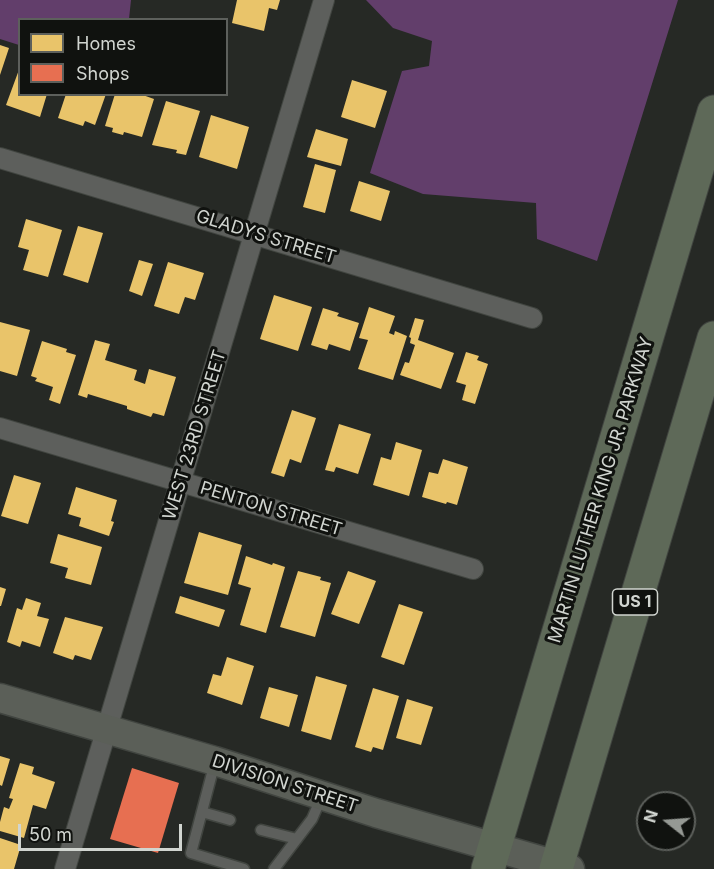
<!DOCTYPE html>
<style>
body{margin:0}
#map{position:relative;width:714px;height:869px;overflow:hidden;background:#262925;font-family:Inter,sans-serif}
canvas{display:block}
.legend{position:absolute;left:18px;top:18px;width:210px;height:78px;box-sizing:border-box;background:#10120f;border:2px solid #5d605c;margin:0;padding:8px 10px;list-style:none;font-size:18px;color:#d1d5d0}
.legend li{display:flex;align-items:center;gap:12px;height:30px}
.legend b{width:30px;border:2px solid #5d605c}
.north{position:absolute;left:636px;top:791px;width:60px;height:60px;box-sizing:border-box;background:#10120f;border:2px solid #5d605c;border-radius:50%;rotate:287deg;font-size:16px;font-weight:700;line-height:24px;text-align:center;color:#d1d5d0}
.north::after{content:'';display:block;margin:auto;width:21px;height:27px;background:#959994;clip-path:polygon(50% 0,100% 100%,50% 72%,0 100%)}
.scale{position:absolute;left:18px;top:824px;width:164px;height:27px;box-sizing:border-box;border:3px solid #d1d5d0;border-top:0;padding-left:8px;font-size:18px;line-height:21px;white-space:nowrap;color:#d1d5d0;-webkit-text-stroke:4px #10120f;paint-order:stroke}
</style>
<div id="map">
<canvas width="714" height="869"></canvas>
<ul class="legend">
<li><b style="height:16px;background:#e9c46a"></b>Homes</li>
<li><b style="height:16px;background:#e76f51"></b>Shops</li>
</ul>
<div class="north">N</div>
<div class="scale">50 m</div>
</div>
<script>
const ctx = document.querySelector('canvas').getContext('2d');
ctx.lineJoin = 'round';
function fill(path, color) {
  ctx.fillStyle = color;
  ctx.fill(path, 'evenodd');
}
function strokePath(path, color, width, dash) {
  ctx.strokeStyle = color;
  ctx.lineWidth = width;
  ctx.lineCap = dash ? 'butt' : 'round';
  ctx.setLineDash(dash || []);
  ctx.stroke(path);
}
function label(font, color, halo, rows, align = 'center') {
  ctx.font = font + ' Inter,sans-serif';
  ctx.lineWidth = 6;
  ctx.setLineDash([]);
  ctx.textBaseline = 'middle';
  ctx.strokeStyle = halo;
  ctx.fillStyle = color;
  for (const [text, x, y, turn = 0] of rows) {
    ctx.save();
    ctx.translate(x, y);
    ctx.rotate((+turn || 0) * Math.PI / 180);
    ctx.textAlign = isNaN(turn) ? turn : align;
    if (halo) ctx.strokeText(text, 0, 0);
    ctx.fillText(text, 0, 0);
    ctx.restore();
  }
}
fill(new Path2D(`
 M0,0H131L129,19L20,20L19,45L0,39Z
 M366,0H678L597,261L537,239L536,203L423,194L370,173L402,71L429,66L432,41L393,28Z`), '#623e6b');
fill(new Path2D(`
 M237,0H280L277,10L269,8L264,31L232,23Z
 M0,45L9,48L0,75Z
 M20,67V94H47L40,117L6,105Z
 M352,80L387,91L375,128L341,117Z
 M66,94H106L95,125L85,121L83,126L58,118Z
 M115,94H140L154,99L142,137L124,132L123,135L112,132L113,128L105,126Z
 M166,101L200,111L186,155L176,153L177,150L152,145Z
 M211,115L249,127L237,169L199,157Z
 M316,129L348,139L341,166L307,157Z
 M315,164L336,170L325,213L303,207Z
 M359,181L390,191L381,221L350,211Z
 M26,219L62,230L48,277L23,270L29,250L18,247Z
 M78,226L103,233L88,283L63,275Z
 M139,260L153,264L142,296L129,291Z
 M168,262L204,273L195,300L185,297L179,314L154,306Z
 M274,295L312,307L298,351L260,339Z
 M369,307L395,316L389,333L394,335L395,331L407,336L393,380L358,369L368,340L359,338Z
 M323,308L339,313L337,316L359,323L350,351L329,344L327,350L311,345Z
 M415,318L424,320L418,340L454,353L441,389L400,375L405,362L409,363L415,345L410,343L411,338L409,337Z
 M0,322L30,330L17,376L0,371Z
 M95,340L110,344L105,360L137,370L134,380L145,384L149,369L176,377L164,416L153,413L151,417L127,409V406L88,394L87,398L78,395Z
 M42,341L67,349L66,352L76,355L60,404L49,400L53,387L35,381L37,378L31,376Z
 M466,352L479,356L477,360L488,364L475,404L462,400L466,385L456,382Z
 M292,410L316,418L301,463L290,459L284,477L271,473Z
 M339,424L371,434L358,474L336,467L334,472L325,470Z
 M396,442L422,450L409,496L373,485L381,457L391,460Z
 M443,459L468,467L457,505L447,502L446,504L422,497L429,472L438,474Z
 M14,475L41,483L28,524L1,516Z
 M76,487L117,500L111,521L114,522L109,536L79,526L81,518L68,514Z
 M199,532L242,545L228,595L184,583Z
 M58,534L102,547L91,585L65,578L68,568L50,563Z
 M246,556L272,565L273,563L285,567L266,633L240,625L251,588L238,584Z
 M298,571L321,577L320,580L331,583L315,637L280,627Z
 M348,571L376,581L359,624L331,614Z
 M0,587L6,589L1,606H0Z
 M180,596L225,610L219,627L175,613Z
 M26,598L41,603L37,616L49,619L40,647L22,641L20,647L7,642L17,608L22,610Z
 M399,604L423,612L404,665L381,657Z
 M65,617L103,627L91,660L75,655L73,660L53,653Z
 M227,657L254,666L242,705L207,693L213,674L221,676Z
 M316,676L347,685L331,740L301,731Z
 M269,687L298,695L289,727L260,718Z
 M373,688L399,696L383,750L373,747L371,752L355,747Z
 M407,699L433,707L421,745L396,738Z
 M0,756L10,759L2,786L0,785Z
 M20,763L34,767L32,774L55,782L46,809L33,805L24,838L0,831V822L4,807L9,809L13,799L9,798Z
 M0,838L21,845L14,869H0Z`), '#e9c46a');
fill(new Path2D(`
 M132,768L179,783L158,853L110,839Z`), '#e76f51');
const lane = new Path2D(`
 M215,762L191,853L244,869
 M202,812L230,820
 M261,830L297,839
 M274,869L312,819L322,796`);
const street = new Path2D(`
 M0,158L532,318
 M0,428L473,569
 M65,869L324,0`);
const secondary = new Path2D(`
 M0,698L215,761L376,813L570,869`);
const highway = new Path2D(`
 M488,869L714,112
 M556,869L714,338`);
strokePath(lane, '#414540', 13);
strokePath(street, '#414540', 22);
strokePath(secondary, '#414540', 31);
strokePath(highway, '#414540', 35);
strokePath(lane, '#5d5f5c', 10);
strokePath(street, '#5d5f5c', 20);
strokePath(secondary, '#5b5f58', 28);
strokePath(highway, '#5e6958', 33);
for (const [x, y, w] of [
 [635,602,45]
]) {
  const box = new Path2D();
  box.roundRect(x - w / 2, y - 13, w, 26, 4.5);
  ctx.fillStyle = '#10120f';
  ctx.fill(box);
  strokePath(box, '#d1d5d0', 1.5);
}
label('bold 16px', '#d1d5d0', null, [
 ["US 1",635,602]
]);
label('18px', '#d1d5d0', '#10120f', [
 ["GLADYS STREET",266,237,17],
 ["WEST 23RD STREET",195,435,-73],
 ["MARTIN LUTHER KING JR. PARKWAY",601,490,-73],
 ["PENTON STREET",271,509,17],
 ["DIVISION STREET",285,784,18]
]);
</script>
